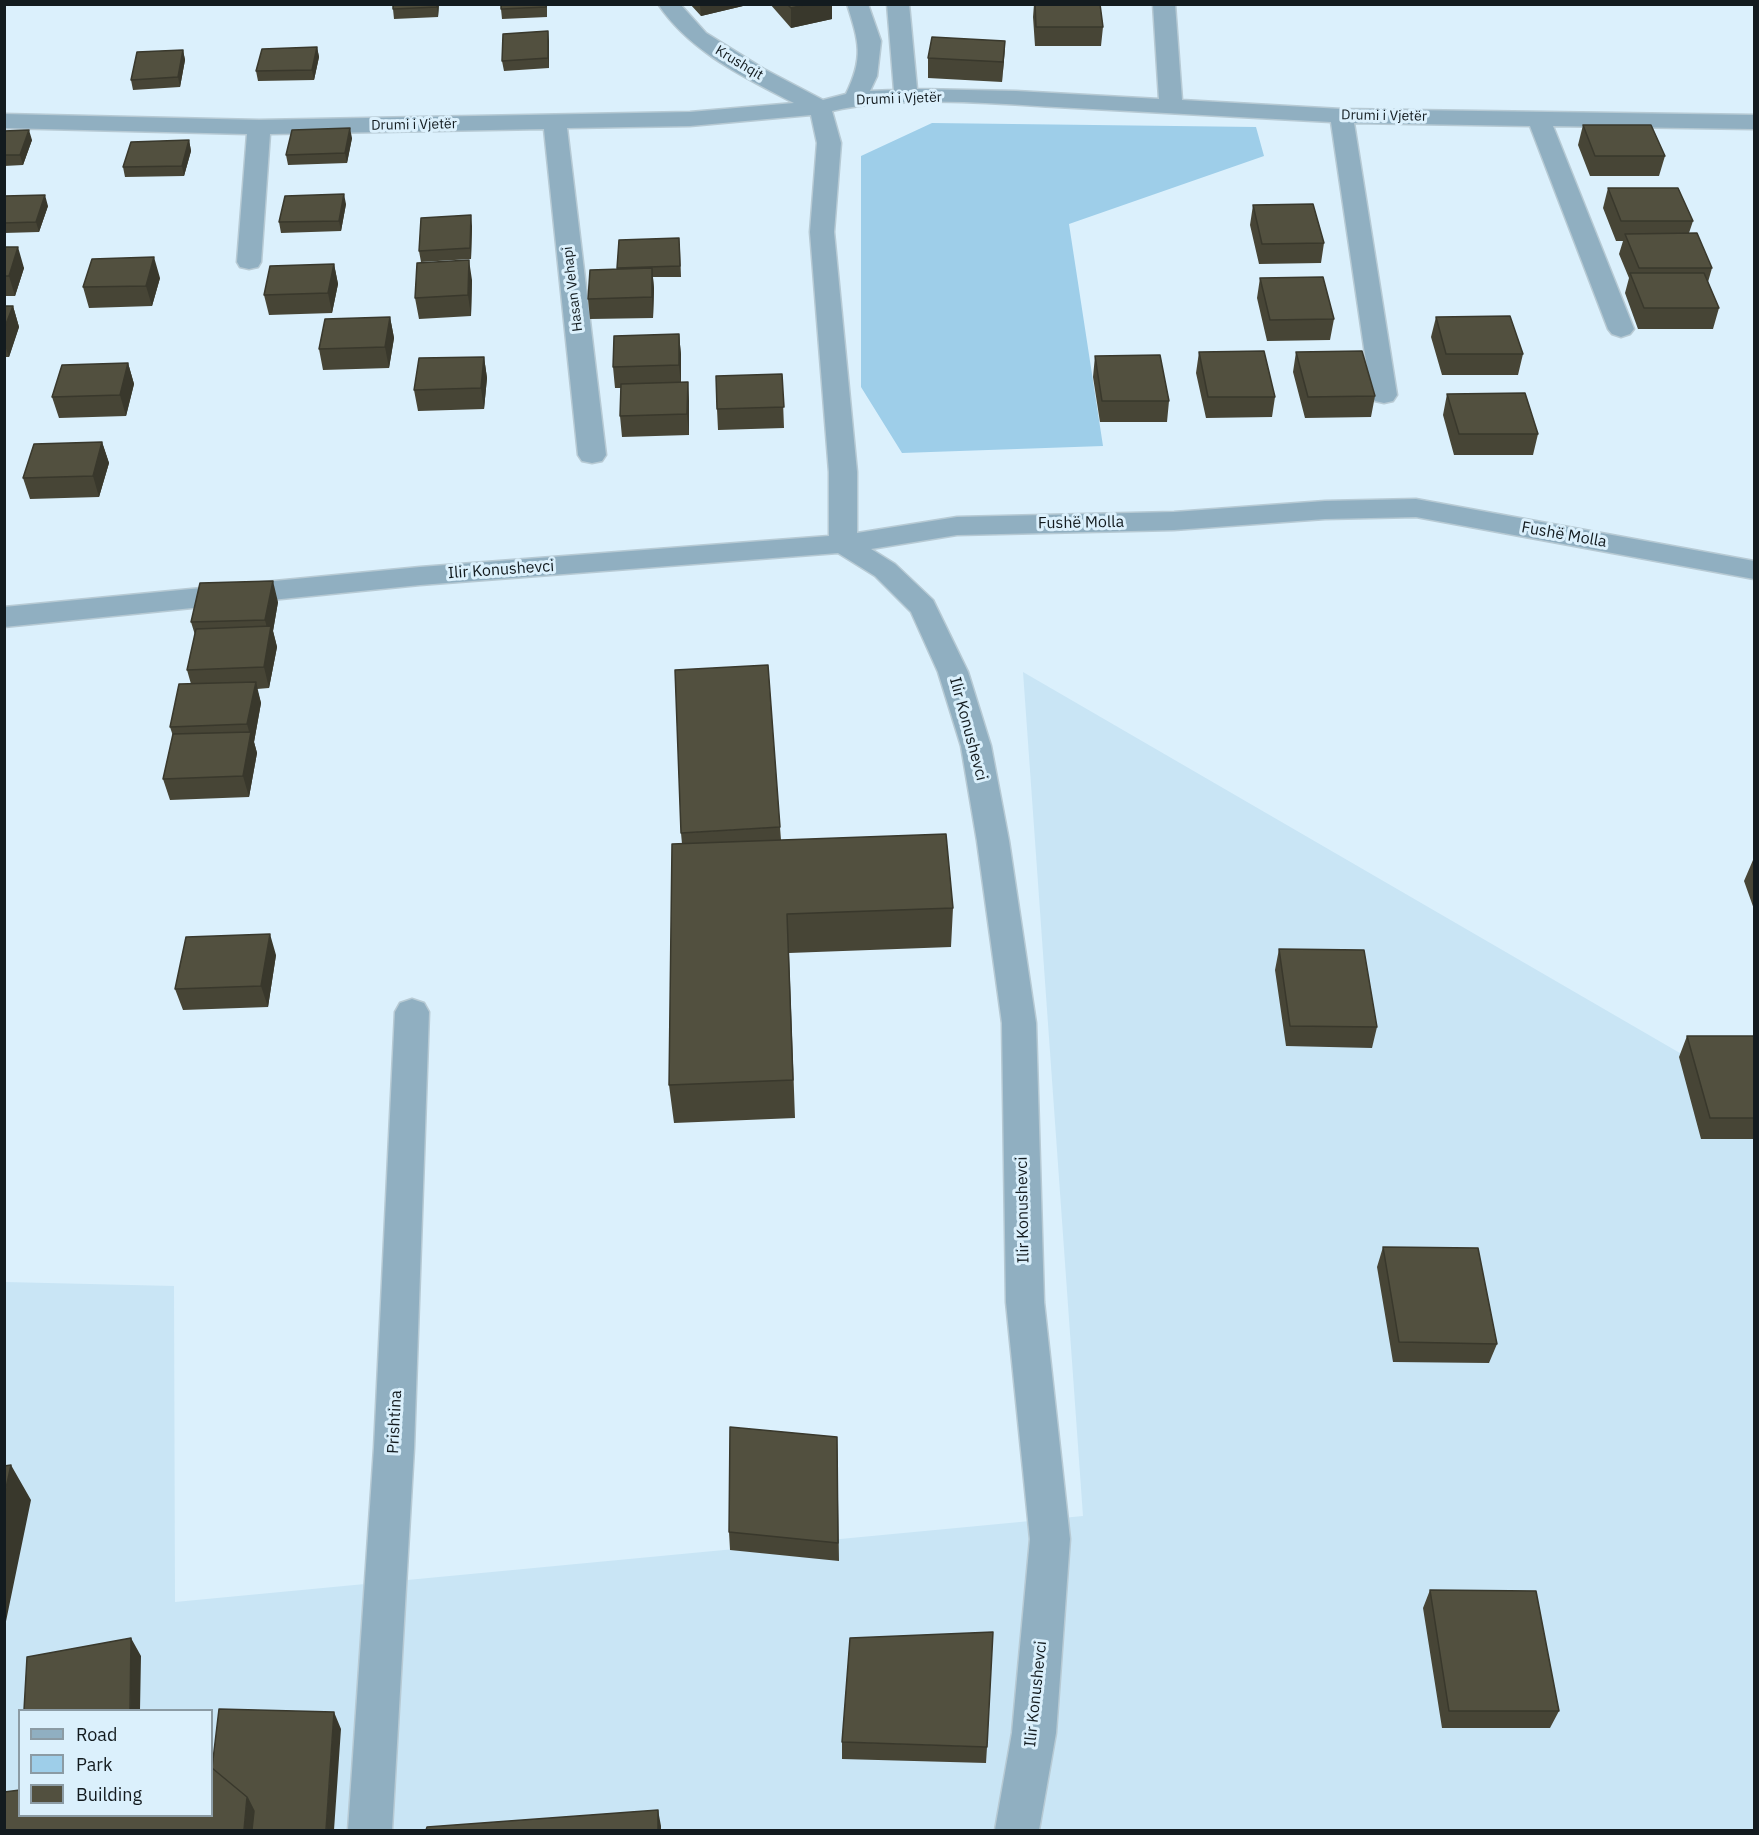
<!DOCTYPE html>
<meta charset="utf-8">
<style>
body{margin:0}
#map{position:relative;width:1759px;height:1835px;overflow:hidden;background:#dbf0fc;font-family:"IBM Plex Sans",sans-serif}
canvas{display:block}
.frame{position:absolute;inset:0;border:6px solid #131b1f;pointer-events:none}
.legend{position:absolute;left:18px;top:1709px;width:195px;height:108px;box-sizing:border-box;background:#dbf0fc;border:2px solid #8b9ba4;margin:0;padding:8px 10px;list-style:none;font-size:18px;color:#131b1f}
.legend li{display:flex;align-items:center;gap:12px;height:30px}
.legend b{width:30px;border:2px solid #8b9ba4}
</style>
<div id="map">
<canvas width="1759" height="1835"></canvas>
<div class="frame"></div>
<ul class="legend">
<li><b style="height:8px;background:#90afc1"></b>Road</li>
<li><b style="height:16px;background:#9ecee9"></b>Park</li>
<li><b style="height:16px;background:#52503f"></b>Building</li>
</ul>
</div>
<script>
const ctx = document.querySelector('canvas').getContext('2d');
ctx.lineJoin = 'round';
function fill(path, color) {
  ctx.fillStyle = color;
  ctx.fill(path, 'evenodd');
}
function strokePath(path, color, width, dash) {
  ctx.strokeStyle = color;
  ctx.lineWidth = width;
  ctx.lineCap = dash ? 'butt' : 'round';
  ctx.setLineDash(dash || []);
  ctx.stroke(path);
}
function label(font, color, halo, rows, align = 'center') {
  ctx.font = font + ' "IBM Plex Sans",sans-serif';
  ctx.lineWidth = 6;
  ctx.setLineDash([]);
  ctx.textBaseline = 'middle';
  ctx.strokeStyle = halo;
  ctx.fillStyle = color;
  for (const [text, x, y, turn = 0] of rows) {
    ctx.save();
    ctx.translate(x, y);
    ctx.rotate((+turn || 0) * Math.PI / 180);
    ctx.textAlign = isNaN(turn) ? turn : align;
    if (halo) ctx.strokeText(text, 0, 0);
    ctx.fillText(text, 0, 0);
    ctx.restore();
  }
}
fill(new Path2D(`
 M1023,672L1754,1096V1830H5V1282L174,1286L175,1602L1083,1516ZM20,1710H212V1816H20Z`), '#c9e5f5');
fill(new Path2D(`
 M932,123L1256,127L1264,156L1069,224L1103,446L902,453L861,387V156Z`), '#9ecee9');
const street = new Path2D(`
 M658,4H680L706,33L764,69L823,100L846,94C864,57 859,42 847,4H868L881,41L877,76L870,91L894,90L887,4H909L917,89L1016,91L1159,99L1153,4H1175L1182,100L1341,109L1754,115V129L1553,126L1634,329L1630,334L1621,337L1612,334L1608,329L1530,126L1354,123L1397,395L1393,401L1384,403L1375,401L1371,395L1331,122C1239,117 1148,112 1056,107C986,103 900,95 832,111L841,143L834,232L857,472V533L957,517L1174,512L1325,501L1416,499L1754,561V579L1416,517L1325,519L1174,530L957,535L871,549L895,564L933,600L968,672L991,746L1009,841L1036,1023L1044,1302L1070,1539L1056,1733L1039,1830H995L1012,1733L1030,1539L1006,1302L1002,1023L977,841L961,746L938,672L911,612L875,576L838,553L420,585L4,627V607L420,567L829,536V472L810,232L817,143L811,115L690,126L567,128L606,455L602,461L592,463L582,461L578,455L544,129L270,134L261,262L258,267L249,269L240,267L237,262L247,134L4,128V114L259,120L690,112L794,103C744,77 690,52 658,4Z
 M412,999L424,1003L429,1012L414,1448L392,1830H348L374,1448L395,1012L400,1003Z`);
strokePath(street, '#b7cad4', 3);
fill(street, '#90afc1');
fill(new Path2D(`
 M439,4L438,17L394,19L393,9Z
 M547,4V17L502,19L501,9Z
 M690,4H743V6L701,16Z
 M770,4H832V19L791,28Z
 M1034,4H1100L1103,27L1101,46H1035L1033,17Z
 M549,41V68L504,71L502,61Z
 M1005,41L1004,60L1002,82L928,78V58Z
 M317,47L319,57L314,80L258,81L256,71Z
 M183,50L185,60L180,87L133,90L131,80Z
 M1583,125L1665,156L1659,176H1590L1578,145Z
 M4,131L32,140L23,165L4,166Z
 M352,138L347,163L288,165L286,155Z
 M189,140L191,151L184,176L125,177L123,167Z
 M1608,188L1693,221L1689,233L1712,268L1708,282L1719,308L1713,329H1638L1625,293L1629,278L1619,254L1623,241H1616L1603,208Z
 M4,196L48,206L39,232L4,233Z
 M346,204L341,231L281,233L279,222Z
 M1253,205L1324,243L1321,263L1259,264L1250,225Z
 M472,226L471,259L421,262L419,251Z
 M619,240L680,249L681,277H653L654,289L653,318L590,319L588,299L617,269Z
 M4,247L24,268L15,296H4Z
 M334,264L338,284L332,313L269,315L264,295Z
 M160,278L152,306L89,308L83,287Z
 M1260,278L1334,319L1330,340L1267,341L1257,298Z
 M472,280L471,316L419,319L415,298Z
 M4,306H13L19,327L9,357H4Z
 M390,317L394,338L389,368L323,370L319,349Z
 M1436,317L1523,354L1518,375H1442L1431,337Z
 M679,334L681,355V382H688L689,402V435L622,437L620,416L621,388H615L613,367Z
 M1199,352L1275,397L1272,417L1206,418L1196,373Z
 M1296,352L1375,396L1371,417L1305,418L1293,372Z
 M1095,356L1169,401L1167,422H1100L1093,377Z
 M484,357L487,378L484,409L418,411L414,390Z
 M128,363L134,384L126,416L59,418L52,397Z
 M782,374L784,428L718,430L717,409Z
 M1447,394L1538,434L1533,455H1454L1443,415Z
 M102,442L109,463L99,497L30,499L23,478Z
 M278,602L273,631L277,647L269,688L257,689L261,703L254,742L257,753L249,797L170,800L163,779L173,736L170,727L191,684L187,670L195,635L191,622Z
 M780,827L781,840L953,908L951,947L789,953L795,1118L674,1123L669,1085L682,844L681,833Z
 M1753,860H1755V912L1744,881Z
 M1279,949L1377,1027L1372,1048L1286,1046L1275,970Z
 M276,955L268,1007L183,1010L175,989Z
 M1687,1036H1755V1139H1701L1679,1057Z
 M1383,1247L1497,1344L1489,1363L1393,1362L1377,1267Z
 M837,1437L839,1561L730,1550L729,1532Z
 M1430,1590L1559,1711L1550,1728H1442L1423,1608Z
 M842,1742L987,1747L986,1763L842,1759Z`), '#474536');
fill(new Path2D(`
 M437,4H439L438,17L437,7Z
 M708,4H743V6L701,16L700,6Z
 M808,4H832V19L791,28V8Z
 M548,31L549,41V68L548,58Z
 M1005,41L1004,60L1002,82L1003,62Z
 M317,47L319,57L314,80L312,70Z
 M183,50L185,60L180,87L178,77Z
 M350,128L352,138L347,163L345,153Z
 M29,130L32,140L23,165L20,155Z
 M189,140L191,151L184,176L182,166Z
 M344,194L346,204L341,231L339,221Z
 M45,195L48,206L39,232L36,222Z
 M471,215L472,226L471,259L470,248Z
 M18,247L24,268L15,296L9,276Z
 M154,257L160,278L152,306L146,286Z
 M469,260L472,280L471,316L468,295Z
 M334,264L338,284L332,313L328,293Z
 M652,268L654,289L653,318L652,297Z
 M13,306L19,327L9,357L4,343V329Z
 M390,317L394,338L389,368L385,347Z
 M679,334L681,355V386L679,365Z
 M484,357L487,378L484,409L481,388Z
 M128,363L134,384L126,416L120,395Z
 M688,382L689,402V435L687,414Z
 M102,442L109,463L99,497L93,476Z
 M273,581L278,602L273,631L277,647L269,688L264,667L269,636L265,620Z
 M256,682L261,703L254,742L257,753L249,797L243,776L250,735L247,724Z
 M270,934L276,955L268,1007L261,986Z
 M11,1465L31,1500L4,1631V1497Z
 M131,1638L141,1656L140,1710H130Z
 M334,1712L341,1729L334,1830H326Z
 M247,1797L263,1827L262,1830H244Z
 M658,1810L661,1826V1830H658Z`), '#39382c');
const building = new Path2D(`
 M393,4H437V7L393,9Z
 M501,4H546V7L501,9Z
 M787,4H808L791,8Z
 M1035,4H1100L1103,27H1036Z
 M548,31V58L502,61L503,34Z
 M932,37L1005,41L1003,62L928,58Z
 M317,47L312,70L256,71L262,49Z
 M183,50L178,77L131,80L137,52Z
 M1583,125H1651L1665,156H1595Z
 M350,128L345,153L286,155L292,130Z
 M29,130L20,155H4V131Z
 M189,140L182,166L123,167L131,142Z
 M1608,188H1678L1693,221H1621Z
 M344,194L339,221L279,222L285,196Z
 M45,195L36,222L4,223V196Z
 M1313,204L1324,243L1262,244L1253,205Z
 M471,215L470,248L419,251L421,218Z
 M1697,233L1712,268H1639L1625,234Z
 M679,238L680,266L617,268L619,240Z
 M4,247H18L9,276H4Z
 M154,257L146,286L83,287L92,259Z
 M469,260L468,295L415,298L417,263Z
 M334,264L328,293L264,295L270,266Z
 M652,268V297L588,299L590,270Z
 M1630,273H1704L1719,308H1644Z
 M1323,277L1334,319L1270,320L1260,278Z
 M4,306H13L4,329Z
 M1510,316L1523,354H1446L1436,317Z
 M390,317L385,347L319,349L325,319Z
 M679,334V365L613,367L614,336Z
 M1264,351L1275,397H1208L1199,352Z
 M1362,351L1375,396L1308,397L1296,352Z
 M1160,355L1169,401H1102L1095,356Z
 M484,357L481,388L414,390L419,358Z
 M128,363L120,395L52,397L62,365Z
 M782,374L784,407L717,409L716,376Z
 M688,382L687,414L620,416L621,384Z
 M1525,393L1538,434H1459L1447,394Z
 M102,442L93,476L23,478L34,444Z
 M273,581L265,620L191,622L200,583Z
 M271,626L264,667L187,670L196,629Z
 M768,665L780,827L681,833L675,670Z
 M256,682L247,724L170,727L179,684Z
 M251,732L243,776L163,779L173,734Z
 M946,834L953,908L787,914L793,1080L669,1085L672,844Z
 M270,934L261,986L175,989L186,937Z
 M1279,949L1364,950L1377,1027L1290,1026Z
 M1687,1036H1755V1118H1710Z
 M1383,1247L1478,1248L1497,1344L1399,1342Z
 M730,1427L837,1437L838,1543L729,1532Z
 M11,1465L4,1497V1466Z
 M1430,1590L1536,1591L1559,1711H1449Z
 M993,1632L987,1747L842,1742L850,1638Z
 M131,1638L130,1710H24L27,1657Z
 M219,1709L334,1712L326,1830H252L254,1811L247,1797L212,1768Z
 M212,1768L247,1797L244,1830H4V1792L20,1790V1815H212Z
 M658,1810V1830H426L427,1827Z`);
fill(building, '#52503f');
strokePath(building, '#39382c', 1.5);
label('14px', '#131b1f', '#dbf0fc', [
 ["Krushqit",739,63,31],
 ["Drumi i Vjetër",899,99,-2],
 ["Drumi i Vjetër",1384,116,1],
 ["Drumi i Vjetër",414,125,-1],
 ["Hasan Vehapi",573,289,-97]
]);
label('16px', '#131b1f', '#dbf0fc', [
 ["Fushë Molla",1081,523,-1],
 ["Fushë Molla",1564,535,10],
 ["Ilir Konushevci",501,570,-4],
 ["Ilir Konushevci",968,729,75],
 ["Ilir Konushevci",1023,1210,-91],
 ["Prishtina",395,1422,-87],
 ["Ilir Konushevci",1036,1694,-84]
]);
</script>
